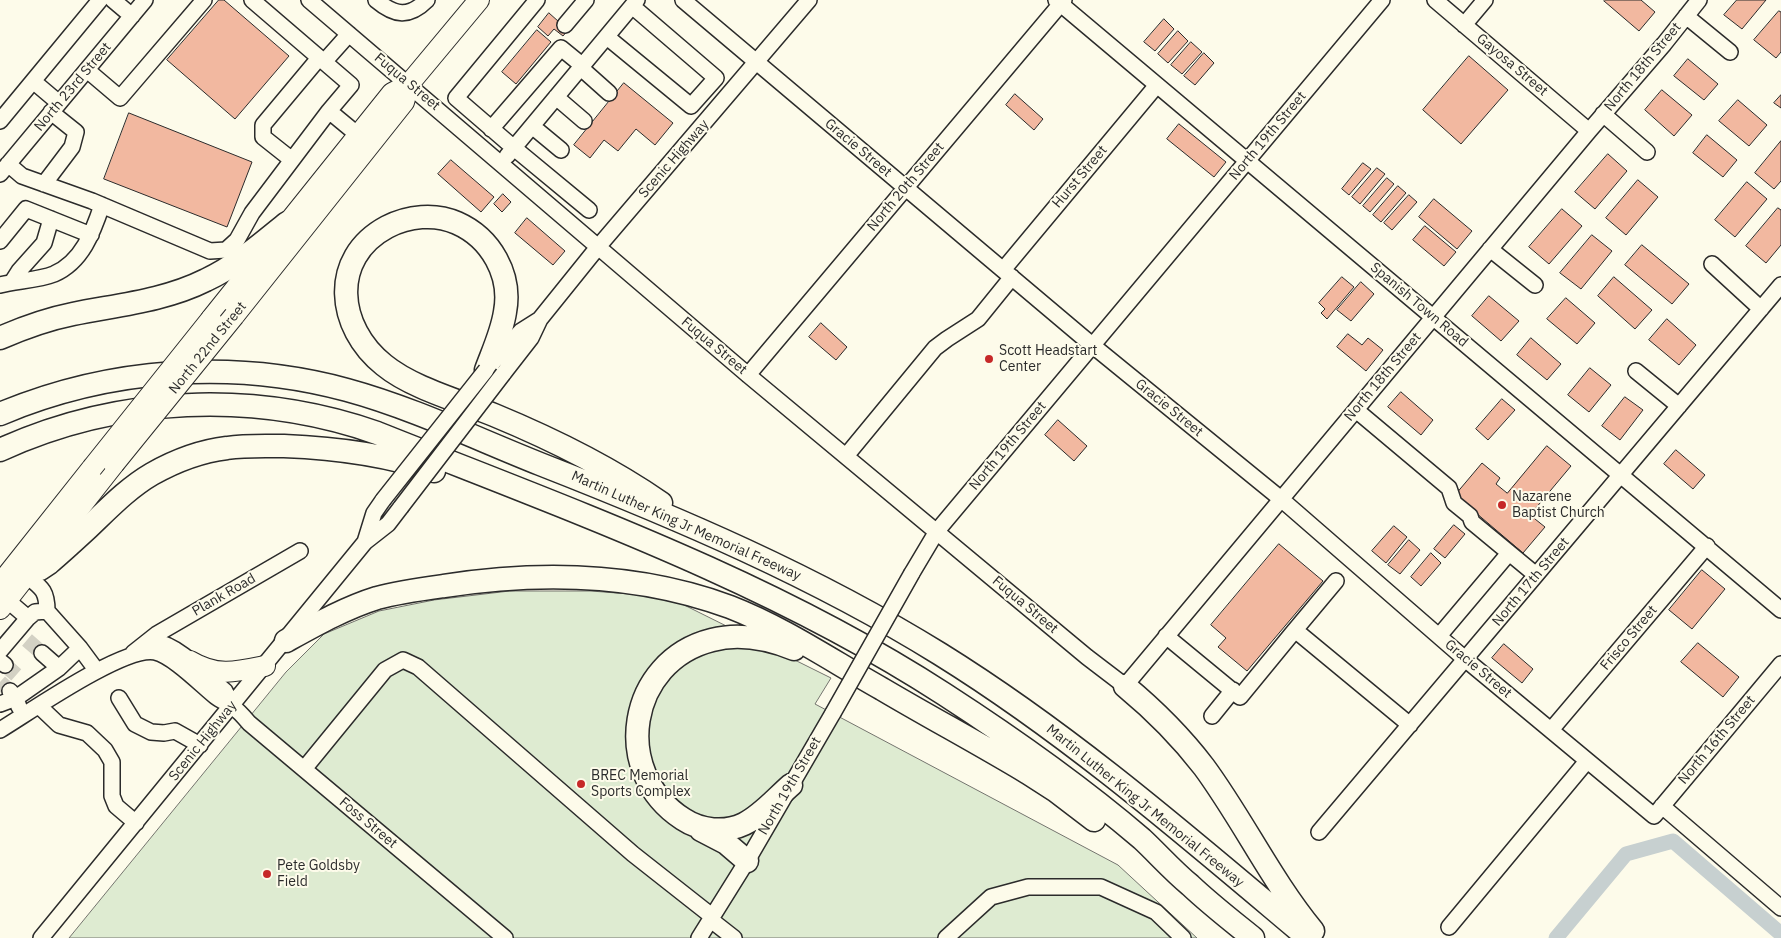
<!DOCTYPE html>
<style>
body{margin:0}
canvas{display:block;background:#fdfbea}
</style>
<canvas width="1781" height="938"></canvas>
<script>
const ctx = document.querySelector('canvas').getContext('2d');
ctx.lineJoin = 'round';
function fill(path, color) {
  ctx.fillStyle = color;
  ctx.fill(path, 'evenodd');
}
function strokePath(path, color, width, dash) {
  ctx.strokeStyle = color;
  ctx.lineWidth = width;
  ctx.lineCap = dash ? 'butt' : 'round';
  ctx.setLineDash(dash || []);
  ctx.stroke(path);
}
function label(font, color, halo, rows, align = 'center') {
  ctx.font = font + ' "IBM Plex Sans",sans-serif';
  ctx.lineWidth = 4;
  ctx.setLineDash([]);
  ctx.textBaseline = 'middle';
  ctx.strokeStyle = halo;
  ctx.fillStyle = color;
  for (const [text, x, y, turn = 0] of rows) {
    ctx.save();
    ctx.translate(x, y);
    ctx.rotate((+turn || 0) * Math.PI / 180);
    ctx.textAlign = isNaN(turn) ? turn : align;
    if (halo) ctx.strokeText(text, 0, 0);
    ctx.fillText(text, 0, 0);
    ctx.restore();
  }
}
const green = new Path2D(`
 M510,591H591L668,597L831,678L815,704L1118,865L1197,938H69L286,672L324,634L379,611L434,600Z`);
fill(green, '#deebd1');
strokePath(green, '#74746e', 1);
strokePath(new Path2D(`
 M1556,938L1626,854L1673,841L1781,934`), '#c7d0d0', 15);
const building = new Path2D(`
 M219,0H224L289,56L235,119L167,60Z
 M1605,0H1641L1655,12L1639,31L1604,1Z
 M1737,0H1766L1742,29L1724,15Z
 M1779,11L1781,12V52L1776,58L1754,40Z
 M549,13L568,30L563,36L554,29L548,36L538,27Z
 M1164,19L1174,29L1155,51L1144,42Z
 M537,30L551,42L516,84L502,72Z
 M1178,31L1188,41L1168,63L1158,54Z
 M1191,42L1202,52L1182,74L1171,65Z
 M1204,53L1214,63L1195,85L1184,76Z
 M1469,56L1508,90L1461,144L1423,110Z
 M1688,59L1718,84L1704,100L1674,76Z
 M624,83L673,123L655,145L636,129L618,151L604,140L590,158L574,145Z
 M1662,90L1692,115L1674,136L1645,110Z
 M1015,94L1043,119L1034,130L1006,105Z
 M1781,95V108L1774,103Z
 M1738,100L1767,125L1749,146L1719,121Z
 M129,113L252,162L227,227L104,179Z
 M1179,124L1226,162L1214,177L1167,139Z
 M1707,135L1737,160L1723,177L1693,153Z
 M1781,141V181L1774,189L1755,173Z
 M1608,154L1627,171L1595,209L1575,192Z
 M451,160L494,197L481,212L438,174Z
 M1363,163L1371,169L1349,195L1342,189Z
 M1377,168L1385,174L1360,204L1352,197Z
 M1387,178L1394,184L1370,212L1363,206Z
 M1638,180L1658,197L1626,235L1606,218Z
 M1747,182L1767,199L1735,237L1715,220Z
 M1398,186L1406,193L1381,222L1373,215Z
 M503,194L511,202L502,212L494,204Z
 M1409,195L1417,202L1392,230L1384,223Z
 M1434,199L1472,231L1457,249L1419,217Z
 M1778,208L1781,210V245L1766,263L1746,246Z
 M1562,209L1582,226L1549,264L1529,247Z
 M527,218L565,251L553,265L515,233Z
 M1425,226L1456,252L1444,266L1413,240Z
 M1592,235L1612,251L1581,289L1560,273Z
 M1642,245L1689,284L1672,304L1625,265Z
 M1342,277L1354,287L1327,319L1321,313L1325,309L1319,303Z
 M1614,277L1652,310L1635,329L1598,296Z
 M1361,282L1374,294L1351,321L1337,310Z
 M1489,296L1519,321L1501,341L1472,316Z
 M1566,298L1595,323L1577,344L1547,319Z
 M1667,319L1696,345L1679,365L1649,340Z
 M821,323L847,347L836,360L809,337Z
 M1348,334L1362,345L1368,338L1383,350L1366,371L1337,347Z
 M1531,338L1561,364L1547,380L1517,355Z
 M1590,368L1611,385L1589,412L1568,395Z
 M1401,392L1433,420L1421,435L1388,407Z
 M1625,397L1643,410L1620,440L1602,426Z
 M1502,399L1515,410L1488,440L1476,429Z
 M1058,420L1087,446L1074,461L1045,435Z
 M1547,446L1571,466L1530,515L1545,527L1523,553L1455,495L1482,463L1500,478L1496,484L1507,493Z
 M1676,450L1705,475L1693,489L1664,464Z
 M1454,525L1465,534L1445,558L1434,549Z
 M1394,526L1407,537L1386,563L1372,551Z
 M1409,540L1420,550L1400,574L1388,565Z
 M1279,544L1323,581L1247,671L1218,647L1226,638L1211,625Z
 M1431,553L1441,563L1421,586L1411,577Z
 M1702,570L1725,589L1692,629L1669,610Z
 M1698,643L1739,677L1723,697L1681,662Z
 M1504,644L1533,669L1522,683L1492,658Z`);
fill(building, '#f2b8a0');
strokePath(building, '#2b2b2b', 1);
strokePath(new Path2D(`
 M27,640L42,653
 M5,665L21,679
 M0,682L10,691`), '#d3d1c4', 15, [15, 8]);
const minor = new Path2D(`
 M113,0L132,16
 M252,0L351,85L329,111
 M309,0L748,375L1087,657L1125,686L1589,131L1664,44L1699,0
 M376,0C395,16 409,18 427,0
 M537,0L456,98L514,148L589,210
 M683,0L1092,345L1281,499L1465,659L1654,816L1781,664
 M1056,0L1781,610
 M1435,0L1589,131
 M1686,16L1730,52
 M565,25L586,0
 M1464,25L1485,0
 M607,37L691,106L716,78L632,6
 M324,62L349,34
 M581,68L609,93
 M87,70L120,98L204,0
 M33,81L59,103
 M556,97L584,121
 M1603,114L1647,152
 M0,121L100,0
 M532,126L561,150
 M491,129L561,48L583,66
 M507,156L637,0
 M292,160L263,137V125L319,58
 M8,164L22,176L92,201L210,251L226,250L237,240L252,213L329,111L358,135
 M0,174L145,0
 M44,184L72,147L76,132L51,112
 M0,241L26,209L91,235
 M1490,249L1535,285
 M1712,264L1761,309
 M1003,270L1157,85
 M12,282L19,271L44,243L51,219
 M0,285C16,281 39,280 54,274C82,262 93,232 102,205
 M494,361L521,331L540,319
 M1636,371L1679,406
 M503,374L531,338L540,319L598,247L809,0
 M748,375L1064,0
 M1356,410L1449,488L1454,503L1470,516L1472,522L1536,575
 M846,456L935,348L947,339L978,319L1012,277
 M365,542L374,513L383,500
 M912,573L937,531L1382,0
 M27,576C42,588 47,591 47,611
 M28,618L35,612L47,611L80,648L97,671
 M1295,630L1336,581
 M1166,636L1240,697L1295,630L1410,725
 M1439,636L1509,553
 M153,641C179,645 205,674 225,691L229,699
 M0,651L28,618L7,600
 M42,653L59,668
 M133,653L157,634L300,551
 M0,661L5,665
 M10,691L16,698L59,668L80,648
 M119,698L135,724L151,732L164,733L175,731L200,745
 M0,704L16,698L19,707
 M39,706L59,725L87,733L105,750L112,762V796L116,806L136,823
 M1212,716L1233,690
 M0,730C30,712 124,646 155,652C173,656 201,685 216,697C221,701 228,703 233,707C239,711 244,717 249,723L505,938
 M1551,730L1707,546
 M304,769L385,670L403,660L418,667L633,854L713,917
 M1662,806L1781,908
 M1319,832L1781,285
 M711,920L734,938
 M1449,927L1587,761
 M41,938L365,542L388,524L401,507
 M699,938L747,861L833,713
 M946,938L991,897L1028,887H1101L1156,912L1183,938`);
const major = new Path2D(`
 M234,316L404,102L409,84
 M211,319L392,93L409,84L479,0
 M0,584L92,468
 M0,609L114,464
 M190,661C217,677 236,672 265,666`);
const highway = new Path2D(`
 M0,338C23,328 48,319 73,314C117,305 164,301 206,280C236,266 261,244 287,223
 M486,370C493,351 502,332 505,312C512,275 491,238 457,223C435,213 408,216 387,227C329,258 337,328 384,365C412,388 460,401 494,415C552,439 609,467 661,503
 M0,414C109,368 233,359 347,390C413,408 477,439 540,464C678,518 814,576 940,654C1072,736 1189,838 1308,938
 M0,450C118,396 254,390 377,433C570,510 768,580 944,694C1012,738 1080,786 1142,839C1158,854 1173,871 1190,885C1210,904 1232,921 1253,938
 M31,571L40,569L49,563C62,552 75,540 88,528C109,508 128,488 152,474C175,461 202,451 227,448C246,445 265,446 284,446C336,448 385,454 434,471
 M286,641C315,625 345,608 377,598C399,592 422,589 444,586C540,571 638,573 730,607C784,628 832,661 882,689C931,718 980,744 1028,773L1056,791L1094,820
 M1125,686C1154,710 1181,737 1204,767C1243,820 1271,880 1313,931
 M791,785C776,798 762,815 744,824C725,833 701,831 683,819C610,772 628,661 712,640C739,633 769,639 794,649
 M701,830L726,843L747,861`);
strokePath(minor, '#2b2b2b', 18);
strokePath(major, '#2b2b2b', 22);
strokePath(highway, '#2b2b2b', 25);
strokePath(minor, '#fdfbea', 15);
strokePath(major, '#fdfbea', 20);
strokePath(highway, '#fdfbea', 22);
const minorBridge = new Path2D(`
 M383,500L486,370
 M401,507L503,374
 M833,713L912,573`);
const majorBridge = new Path2D(`
 M114,464L234,316
 M92,468L211,319`);
strokePath(minorBridge, '#2b2b2b', 18, []);
strokePath(majorBridge, '#2b2b2b', 22, []);
strokePath(minorBridge, '#fdfbea', 15);
strokePath(majorBridge, '#fdfbea', 20);
for (const [x, y, r, color] of [
 [989,359,5,"#c62828"],
 [1502,505,5,"#c62828"],
 [581,784,5,"#c62828"],
 [267,874,5,"#c62828"]
]) {
  const dot = new Path2D();
  dot.arc(x, y, r, 0, 2 * Math.PI);
  ctx.fillStyle = color;
  ctx.fill(dot);
  strokePath(dot, '#fdfbea', 2);
}
label('14px', '#2b2b2b', '#fdfbea', [
 ["Gayosa Street",1512,65,40],
 ["North 18th Street",1643,67,-50],
 ["Fuqua Street",407,82,40],
 ["North 23rd Street",73,87,-50],
 ["North 19th Street",1268,136,-50],
 ["Gracie Street",858,148,40],
 ["Scenic Highway",674,159,-49],
 ["Hurst Street",1080,177,-50],
 ["North 20th Street",906,187,-50],
 ["Spanish Town Road",1419,305,40],
 ["Fuqua Street",714,346,40],
 ["North 22nd Street",208,348,-51],
 ["North 18th Street",1383,377,-50],
 ["Gracie Street",1169,408,39],
 ["North 19th Street",1008,446,-50],
 ["Martin Luther King Jr Memorial Freeway",686,526,24],
 ["North 17th Street",1531,582,-50],
 ["Plank Road",224,595,-30],
 ["Fuqua Street",1025,605,40],
 ["Frisco Street",1629,638,-50],
 ["Gracie Street",1478,669,40],
 ["North 16th Street",1717,740,-50],
 ["Scenic Highway",203,741,-51],
 ["North 19th Street",790,786,-60],
 ["Martin Luther King Jr Memorial Freeway",1145,806,39],
 ["Foss Street",368,823,40]
]);
label('14px', '#2b2b2b', '#fdfbea', [
 ["Scott Headstart",999,351],
 ["Center",999,367],
 ["Nazarene",1512,497],
 ["Baptist Church",1512,513],
 ["BREC Memorial",591,776],
 ["Sports Complex",591,792],
 ["Pete Goldsby",277,866],
 ["Field",277,882]
], 'left');
</script>
